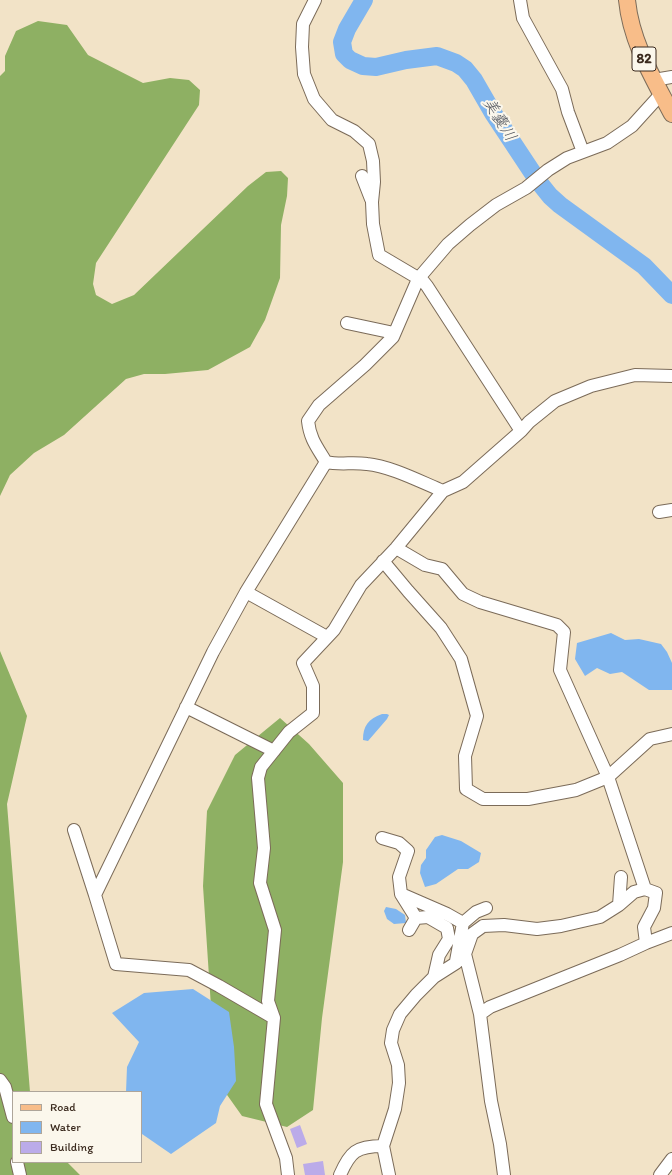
<!DOCTYPE html>
<meta charset="utf-8">
<style>
body{margin:0}
#map{position:relative;width:672px;height:1175px;overflow:hidden;background:#f2e3c7;font-family:Itim,sans-serif}
canvas{display:block}
.legend{position:absolute;left:12px;top:1091px;width:130px;height:72px;box-sizing:border-box;background:#fbf7ec;border:1px solid #aea59a;margin:0;padding:5px 7px;list-style:none;font-size:12px;color:#3b2a1e}
.legend li{display:flex;align-items:center;gap:8px;height:20px}
.legend b{width:20px;border:1px solid #aea59a}
</style>
<div id="map">
<canvas width="672" height="1175"></canvas>
<ul class="legend">
<li><b style="height:5px;background:#f8bd89"></b>Road</li>
<li><b style="height:11px;background:#80b6ef"></b>Water</li>
<li><b style="height:11px;background:#bbabe9"></b>Building</li>
</ul>
</div>
<script>
const ctx = document.querySelector('canvas').getContext('2d');
ctx.lineJoin = 'round';
function fill(path, color) {
  ctx.fillStyle = color;
  ctx.fill(path, 'evenodd');
}
function strokePath(path, color, width, dash) {
  ctx.strokeStyle = color;
  ctx.lineWidth = width;
  ctx.lineCap = dash ? 'butt' : 'round';
  ctx.setLineDash(dash || []);
  ctx.stroke(path);
}
function label(font, color, halo, rows, align = 'center') {
  ctx.font = font + ' Itim,"Klee One",sans-serif';
  ctx.lineWidth = 4;
  ctx.setLineDash([]);
  ctx.textBaseline = 'middle';
  ctx.strokeStyle = halo;
  ctx.fillStyle = color;
  for (const [text, x, y, turn = 0] of rows) {
    ctx.save();
    ctx.translate(x, y);
    ctx.rotate((+turn || 0) * Math.PI / 180);
    ctx.textAlign = isNaN(turn) ? turn : align;
    if (halo) ctx.strokeText(text, 0, 0);
    ctx.fillText(text, 0, 0);
    ctx.restore();
  }
}
fill(new Path2D(`
 M38,21L67,25L88,55L143,83L170,78L189,80L200,90L199,105L96,263L93,284L96,295L112,304L134,295L248,186L266,172L281,171L288,178L287,196L281,225L280,278L265,320L250,347L208,370L165,374H144L126,379L64,435L34,453L10,475L0,496V76L5,71V56L16,31Z
 M0,651L27,716L7,804L30,1092H13V1162H67L80,1175H0Z
 M280,718L309,744L343,783V862L322,1018L313,1110L287,1127L242,1116L225,1092L213,1037L203,886L207,811L235,755Z`), '#8eb063');
fill(new Path2D(`
 M611,633L625,640L639,639L661,644L667,652L672,663V690H649L622,672L610,674L597,668L585,676L575,659L577,643Z
 M382,714H387L389,715L387,719L368,741L363,740C363,726 368,719 382,714Z
 M442,835L461,841L481,853L479,862L468,869H458L436,884L425,887L420,873L421,865L426,858V850L435,837Z
 M386,907L396,909L405,915L406,923L394,924L387,919L384,911Z
 M193,989L229,1012L234,1047L236,1081L220,1106L216,1123L171,1154L142,1134L141,1131V1092H126L127,1067L139,1042L112,1013L144,993Z`), '#80b6ef');
strokePath(new Path2D(`
 M364,0L347,29L342,42L344,54L350,60L363,66L376,67L406,60L437,56L456,63L465,69L474,80L493,113L538,181L550,196L560,205L644,266L672,295`), '#80b6ef', 18);
fill(new Path2D(`
 M300,1125L307,1144L297,1148L290,1129Z
 M323,1161L325,1175H305L303,1164Z`), '#bbabe9');
const minor = new Path2D(`
 M315,0L303,24L302,47L304,74L314,99L332,120L354,131L369,144L373,161L374,182L372,202L373,224L379,255L423,281L427,286L521,431
 M520,0L523,18L562,89L568,112L583,152
 M654,80L672,77
 M362,176L371,199
 M347,323L394,333
 M326,462C317,447 310,439 308,421L319,405L365,365L393,337L418,279L448,244L470,225L496,205L526,188L548,170L567,158L607,143L632,126L661,94
 M659,512L672,510
 M396,548L425,565L442,569L463,594L480,602L557,625L564,632L560,670L608,777L645,889
 M383,561L408,591L441,628L461,659L477,716L465,756L466,789L483,799H528L576,790L608,777L650,739L672,734
 M246,592L327,637
 M186,707L274,751
 M74,830L95,895
 M382,838L399,843L408,851L399,877L401,894L447,914L463,923L476,912L486,908
 M401,894L416,918L428,917L447,928L449,939L439,955L434,977
 M619,905L621,877
 M409,930L416,918
 M465,954L480,1014
 M456,961L463,923
 M274,1018L268,1001L275,930L260,883L264,848L258,778L261,767L289,732L313,713V686L303,663L334,630L361,585L396,548L443,491
 M0,1080L5,1087L13,1117
 M383,1146L389,1175
 M17,1162L20,1175
 M288,1175L286,1158L266,1104L274,1018L219,986L189,970L116,964L95,895L213,652L246,592L326,462C339,465 353,462 367,464C390,466 421,482 443,491L463,482L521,431L529,422L555,401L591,386L635,375L672,376
 M340,1175C350,1152 356,1146 383,1146L395,1109L399,1083L398,1065L391,1043L393,1030L400,1014L416,995L434,977L456,963L465,954L472,934L483,926L504,925L537,929L561,926L600,917L619,905L634,892L645,889L656,893L654,908L644,927L646,943
 M504,1175L500,1144L491,1101L480,1014L490,1007L620,955L646,943L672,933
 M660,1175L672,1159`);
const major = new Path2D(`
 M627,0C631,42 653,78 672,114`);
strokePath(minor, '#7b6b59', 14);
strokePath(major, '#7b6b59', 18);
strokePath(minor, '#fff', 12);
strokePath(major, '#f8bd89', 16);
for (const [x, y, w] of [
 [644,59,24]
]) {
  const box = new Path2D();
  box.roundRect(x - w / 2, y - 12, w, 24, 3);
  ctx.fillStyle = '#fbf7ec';
  ctx.fill(box);
  strokePath(box, '#3b2a1e', 1);
}
label('bold 14px', '#3b2a1e', null, [
 ["82",644,59]
]);
label('italic 16px', '#50545d', '#fbf7ec', [
 ["美嚢川",499,120,58]
]);
</script>
